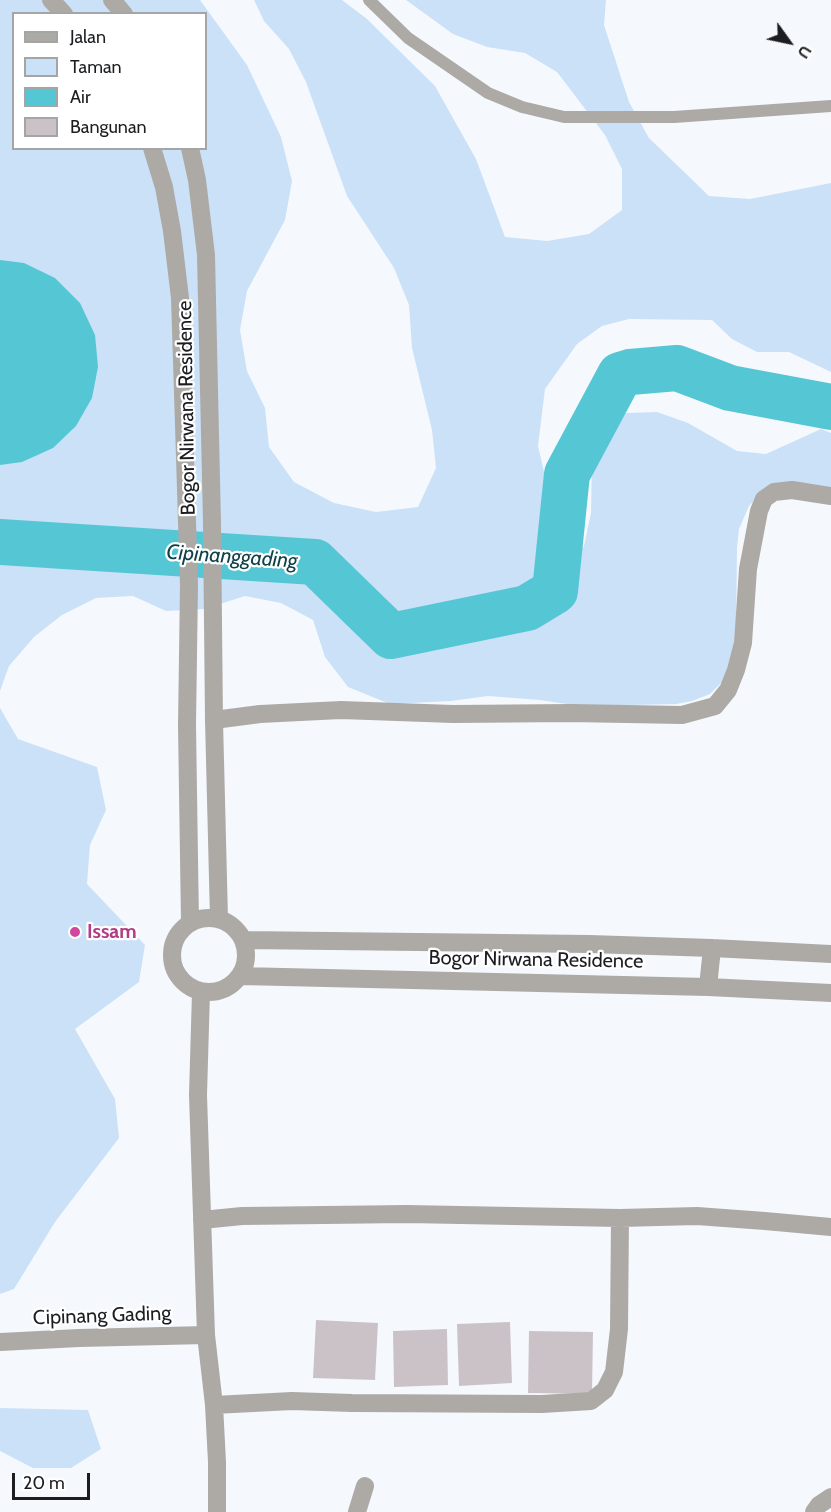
<!DOCTYPE html>
<style>
body{margin:0}
#map{position:relative;width:831px;height:1512px;overflow:hidden;background:#f5f9fe;font-family:Cabin,sans-serif}
canvas{display:block}
.legend{position:absolute;left:12px;top:12px;width:195px;height:138px;box-sizing:border-box;background:#fff;border:2px solid #a4a5a6;margin:0;padding:8px 10px;list-style:none;font-size:18px;color:#1b1d20}
.legend li{display:flex;align-items:center;gap:12px;height:30px}
.legend b{width:30px;border:2px solid #a4a5a6}
.north{position:absolute;left:759px;top:12px;width:60px;height:60px;-webkit-text-stroke:4px #fff;paint-order:stroke;rotate:123deg;font-size:16px;font-weight:700;line-height:24px;text-align:center;color:#1b1d20}
.north::after{content:'';display:block;margin:auto;width:21px;height:27px;background:#1b1d20;clip-path:polygon(50% 0,100% 100%,50% 72%,0 100%)}
.scale{position:absolute;left:12px;top:1473px;width:78px;height:27px;box-sizing:border-box;border:3px solid #1b1d20;border-top:0;padding-left:8px;font-size:18px;line-height:21px;white-space:nowrap;color:#1b1d20;-webkit-text-stroke:4px #fff;paint-order:stroke}
</style>
<div id="map">
<canvas width="831" height="1512"></canvas>
<ul class="legend">
<li><b style="height:8px;background:#adaaa6"></b>Jalan</li>
<li><b style="height:16px;background:#cbe1f8"></b>Taman</li>
<li><b style="height:16px;background:#55c7d4"></b>Air</li>
<li><b style="height:16px;background:#cbc2c8"></b>Bangunan</li>
</ul>
<div class="north">U</div>
<div class="scale">20 m</div>
</div>
<script>
const ctx = document.querySelector('canvas').getContext('2d');
ctx.lineJoin = 'round';
function fill(path, color) {
  ctx.fillStyle = color;
  ctx.fill(path, 'evenodd');
}
function strokePath(path, color, width, dash) {
  ctx.strokeStyle = color;
  ctx.lineWidth = width;
  ctx.lineCap = dash ? 'butt' : 'round';
  ctx.setLineDash(dash || []);
  ctx.stroke(path);
}
function label(font, color, halo, rows, align = 'center') {
  ctx.font = font + ' Cabin,sans-serif';
  ctx.lineWidth = 4.5;
  ctx.setLineDash([]);
  ctx.textBaseline = 'middle';
  ctx.strokeStyle = halo;
  ctx.fillStyle = color;
  for (const [text, x, y, turn = 0] of rows) {
    ctx.save();
    ctx.translate(x, y);
    ctx.rotate((+turn || 0) * Math.PI / 180);
    ctx.textAlign = isNaN(turn) ? turn : align;
    if (halo) ctx.strokeText(text, 0, 0);
    ctx.fillText(text, 0, 0);
    ctx.restore();
  }
}
fill(new Path2D(`
 M0,0H200L247,65L281,137L292,181L285,220L247,291L240,330L247,371L265,408L269,447L294,482L334,503L376,512L418,507L436,468L432,430L412,348L409,305L394,268L347,196L306,82L289,49L264,21L254,0H342L367,19L435,86L476,159L505,237L547,241L589,234L622,210V169L605,135L557,72L525,53L487,47L453,34L406,0H606L604,25L629,102L649,138L709,196L750,199L831,183V372L789,352H757L732,339L712,320L629,319L602,326L577,344L545,389L538,446L545,476L547,532L537,557L563,569L584,546L591,513L592,457L602,429L626,413L657,412L688,423L737,451L766,454L821,429L831,433V489L763,491L749,506L739,529L737,548L736,632L731,667L724,680L710,694L692,701L676,704L580,706L540,700L488,696L451,701L390,704L348,687L325,657L313,620L281,603L245,596L204,609L166,611L133,596L96,598L62,615L34,637L9,666L0,691ZM14,14H206V148H14Z
 M0,708L18,739L97,767L106,810L90,845L87,884L145,945L139,982L75,1029L115,1099L119,1138L55,1222L14,1289L0,1294Z
 M0,1408L88,1410L101,1449L71,1468H33L0,1451Z`), '#cbe1f8');
fill(new Path2D(`
 M0,260L24,263L55,278L80,303L95,335L98,367L92,398L76,426L53,448L22,462L0,465Z`), '#55c7d4');
strokePath(new Path2D(`
 M0,542L315,562L391,636L527,608L555,591L567,474L620,375L630,372L677,368L730,388L831,407`), '#55c7d4', 46);
fill(new Path2D(`
 M316,1320L378,1323L375,1380L313,1378Z
 M510,1322L512,1383L459,1386L457,1324Z
 M447,1329L448,1385L394,1387L393,1331Z
 M529,1331L593,1332L592,1394L528,1393Z`), '#cbc2c8');
strokePath(new Path2D(`
 M369,0L408,38L488,93L522,107L564,117H674L831,106`), '#adaaa6', 12);
strokePath(new Path2D(`
 M214,720L260,714L341,710L453,714L571,713L682,715L715,706L728,690L736,670L743,643L748,569L759,511L764,499L774,492L792,490L831,496
 M201,992L198,1095L206,1335L214,1405L217,1462V1512
 M202,1220L242,1216L407,1214L620,1218L697,1216L765,1221L831,1227
 M0,1342L79,1338L206,1335
 M214,1405L292,1401L352,1403L542,1404L591,1401L605,1390L614,1372L619,1329L620,1218
 M357,1512L365,1486
 M814,1512L819,1505L831,1497`), '#adaaa6', 18);
strokePath(new Path2D(`
 M51,0L64,14
 M112,0L124,14
 M152,148L164,187L172,231L180,298L189,585L187,725L190,923
 M190,148L197,180L206,255L212,524L214,720L219,919
 M172 955a37 37 0 1 1 74 0a37 37 0 1 1-74 0Z
 M244,940L590,944L712,948L831,954
 M241,976L708,987L831,993
 M708,987L712,948`), '#adaaa6', 18);
for (const [x, y, r, color] of [
 [75,932,6,"#d1479c"]
]) {
  const dot = new Path2D();
  dot.arc(x, y, r, 0, 2 * Math.PI);
  ctx.fillStyle = color;
  ctx.fill(dot);
  strokePath(dot, '#fff', 2);
}
label('20px', '#1b1d20', '#fff', [
 ["Bogor Nirwana Residence",187,408,-91],
 ["Bogor Nirwana Residence",536,960,1],
 ["Cipinang Gading",102,1316,-2]
]);
label('bold 20px', '#b23c85', '#fff', [
 ["Issam",87,932]
], 'left');
label('italic 21px', '#0e4248', '#fff', [
 ["Cipinanggading",232,557,4]
]);
</script>
